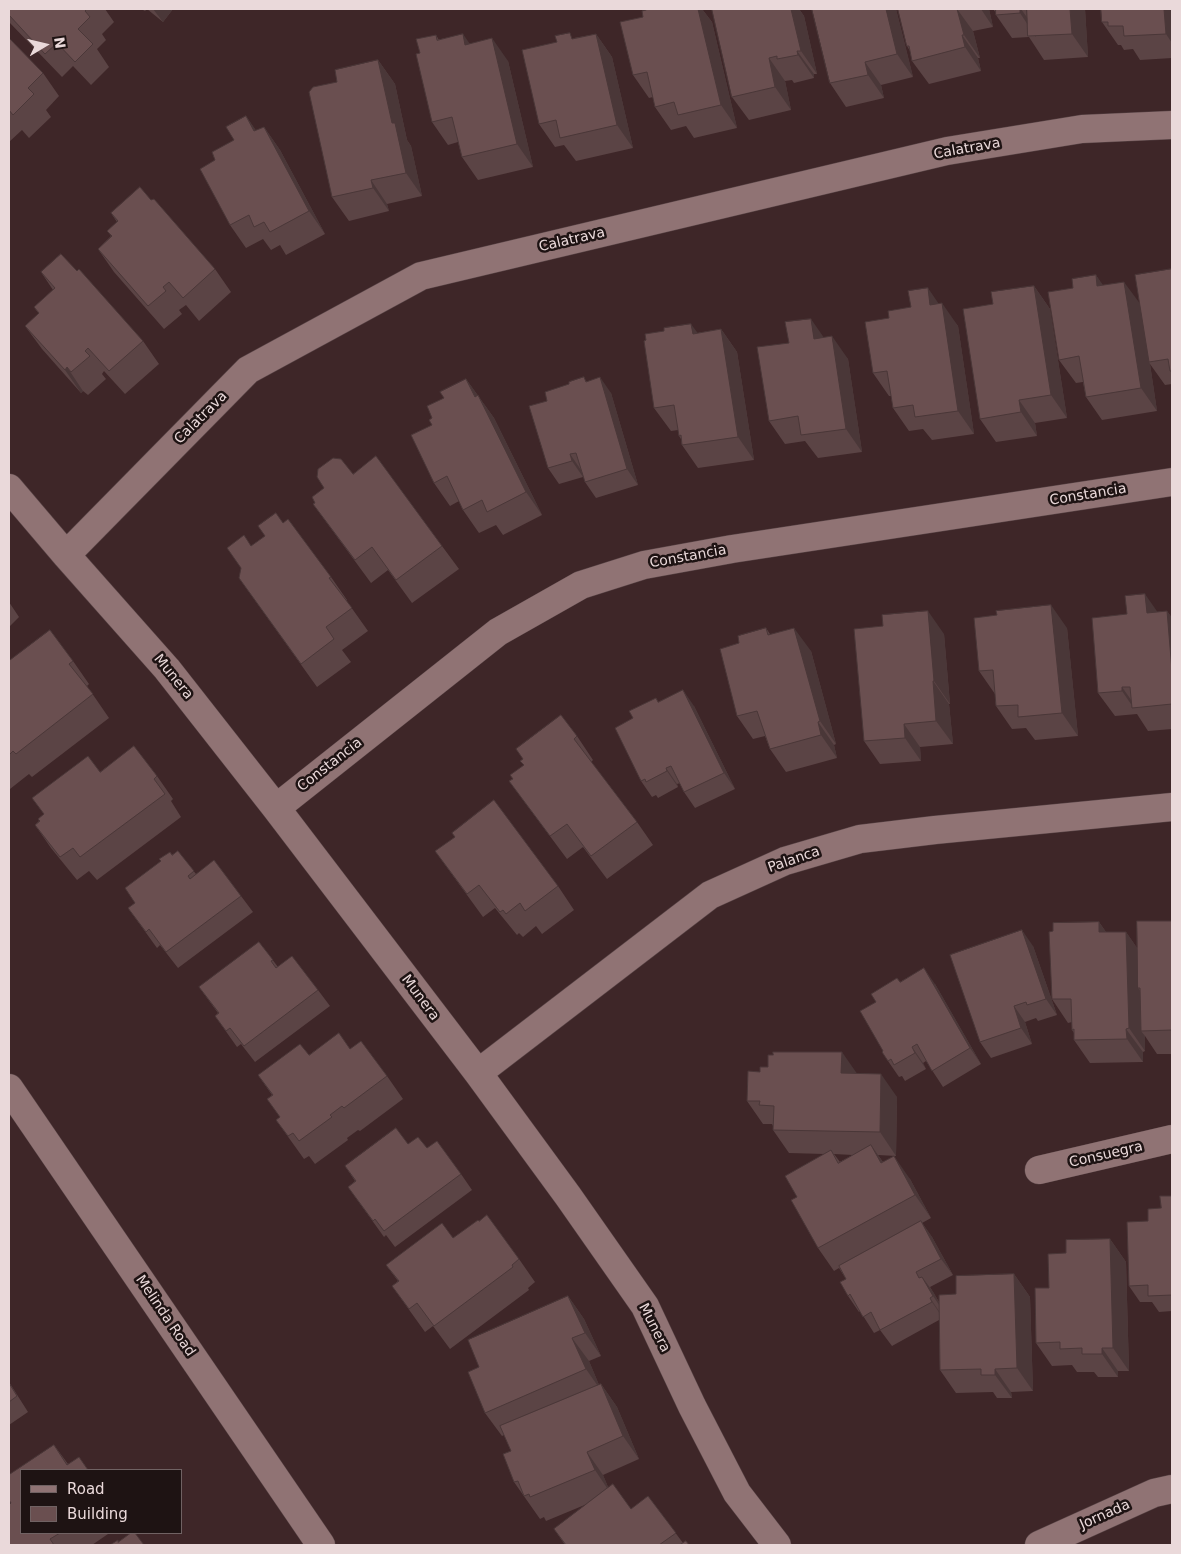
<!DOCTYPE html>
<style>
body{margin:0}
#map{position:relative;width:1181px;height:1554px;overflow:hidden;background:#3e2628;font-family:"DejaVu Sans",sans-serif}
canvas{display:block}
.frame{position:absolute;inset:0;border:10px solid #ead9da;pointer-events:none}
.legend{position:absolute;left:20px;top:1469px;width:162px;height:65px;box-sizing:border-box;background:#1e1313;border:1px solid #706263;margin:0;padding:6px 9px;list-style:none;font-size:15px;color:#ead9da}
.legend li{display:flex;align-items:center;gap:10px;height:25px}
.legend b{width:25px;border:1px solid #706263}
.north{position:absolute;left:20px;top:20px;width:50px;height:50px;-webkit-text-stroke:4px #1e1313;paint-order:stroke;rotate:81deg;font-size:14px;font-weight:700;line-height:20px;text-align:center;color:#ead9da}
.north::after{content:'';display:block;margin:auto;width:18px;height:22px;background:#ead9da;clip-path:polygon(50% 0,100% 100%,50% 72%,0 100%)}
</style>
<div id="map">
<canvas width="1181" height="1554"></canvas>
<div class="frame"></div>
<ul class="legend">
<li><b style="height:6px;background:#907374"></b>Road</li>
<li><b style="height:14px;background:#6a4f50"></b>Building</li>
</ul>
<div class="north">N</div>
</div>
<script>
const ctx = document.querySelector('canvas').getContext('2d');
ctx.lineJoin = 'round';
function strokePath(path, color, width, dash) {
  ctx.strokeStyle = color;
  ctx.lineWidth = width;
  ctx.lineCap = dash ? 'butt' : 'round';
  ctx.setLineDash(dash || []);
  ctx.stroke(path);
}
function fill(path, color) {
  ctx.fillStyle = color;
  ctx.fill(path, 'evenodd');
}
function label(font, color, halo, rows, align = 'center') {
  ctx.font = font + ' "DejaVu Sans",sans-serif';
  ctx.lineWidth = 5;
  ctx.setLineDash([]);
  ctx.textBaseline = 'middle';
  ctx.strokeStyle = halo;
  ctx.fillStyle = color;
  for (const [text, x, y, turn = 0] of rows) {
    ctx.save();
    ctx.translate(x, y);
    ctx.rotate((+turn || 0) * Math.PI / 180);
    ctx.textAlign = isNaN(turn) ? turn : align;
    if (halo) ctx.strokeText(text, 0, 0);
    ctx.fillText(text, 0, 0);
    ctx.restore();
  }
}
const street = new Path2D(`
 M9,488L66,555L167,669L276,808L478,1073L568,1196L645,1306L692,1406L737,1493L777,1545
 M66,555L248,370L421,276L947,151L1082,129L1172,125
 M276,808L498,632L581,585L644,565L732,549L1172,482
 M478,1073L710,895L785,861L860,839L935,830L1172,807
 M1039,1170L1172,1139
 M1039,1545L1154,1493L1172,1489`);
const secondary = new Path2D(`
 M9,1088L321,1545`);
strokePath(street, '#574345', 29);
strokePath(secondary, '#574345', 29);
strokePath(street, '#907374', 28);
strokePath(secondary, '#907374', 28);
fill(new Path2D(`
 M9,9H105L114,22L102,34L106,40L97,49L109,67L91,85L73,66L62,77L9,22Z
 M141,9H173L163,22L147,9L145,11Z
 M646,9H702L712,22L737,128L694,138L686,126L671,130L655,107L653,97L649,98L633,75L643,17L646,10Z
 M712,9H799L804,16L817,74H814V78L794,83L792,80L785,81L791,110L749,120L732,97Z
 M896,9L913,77L881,85L884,98L846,107L830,83Z
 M898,9H989L993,27L973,31L980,58H978L981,71L929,84L912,61L910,51L907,46Z
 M993,9H1085L1088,57L1044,60L1029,37L1012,38L996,15V13Z
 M1172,9V58L1140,60L1133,49L1124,50L1121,45H1118L1102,22Z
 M596,34L612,57L633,148L576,161L564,145L555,147L539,124L574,38Z
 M436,35L439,40L469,44L508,61L533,167L478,180L462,157L458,142L448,145L432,122Z
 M9,38L43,73L59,96L46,110L51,117L29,138L22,130L9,142Z
 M378,60L395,84L407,140L411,146L422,196L387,204L389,211L349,221L332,197L337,82Z
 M246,116L256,131L264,127L280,150L325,234L286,255L280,245L271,250L263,239L246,248L230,225L215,160L234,140Z
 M151,200L215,269L231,292L199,321L186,305L179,310L182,314L164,329L114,272L98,249L111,236L107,231L117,222L111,213Z
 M1172,269V384L1165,385L1150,364L1157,411L1102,420L1086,397L1083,382L1076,383L1059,360L1096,275L1102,285L1139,303Z
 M41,272L143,341L159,364L125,394L104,371L102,374L106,379L88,395L83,391L81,393L42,349L25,326L39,314L34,307L53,290Z
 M1034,286L1050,309L1067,418L1035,423L1037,436L996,442L980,419Z
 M938,303L958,326L974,434L932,440L923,429L909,431L893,408L891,396H889L873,373L889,318Z
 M721,329L737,352L754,460L698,468L682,445L681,439L679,436L678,430L671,431L654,408L698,333Z
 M824,337L848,359L862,452L818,458L805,441L785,444L769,421Z
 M466,379L494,418L542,515L503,535L496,525L479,533L463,510L459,501L450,506L434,483L432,425V418L444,398Z
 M587,381L611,393L638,485L596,498L585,482L582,470L583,477L559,484L548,468L547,401Z
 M353,474L442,546L459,569L412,603L388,570L371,583L313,504Z
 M283,523L331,577L347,600H346L368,631L342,650L351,662L317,687L239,578L251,546Z
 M9,602L19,617L9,627Z
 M1167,611L1172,618V729L1148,731L1137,714L1115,716L1098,693L1157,612Z
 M766,628L770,634L811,651L836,744L834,745L837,758L786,772L770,749L765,736L753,739L737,716L739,643Z
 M1067,628L1078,736L1035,740L1026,728L1012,729L996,706L995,694L979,671Z
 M944,634L950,704H949L953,744L920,747L921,761L880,764L864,741Z
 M9,661H73L89,684L87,686L109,718L32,777L29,774L10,789L9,788Z
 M659,702L694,706L735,789L695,808L684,792L680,783L677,784L678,787L658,798L656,795L652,797L641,781L633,718Z
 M577,736L593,760L591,762L637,822L653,845L607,879L583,847L567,859L526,804L509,781Z
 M100,772L157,776L173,799L171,801L181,817L97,880L89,871L77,880L51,848L35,825L39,821L38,819L44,814L32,798Z
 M178,851L196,874L241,896L253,912L178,968L160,945L157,948L128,908L135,903L172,855Z
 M435,851L558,886L574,910L542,934L536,926L523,937L519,933L517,935L495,908L483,917Z
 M1172,921V1054H1157L1145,1036V1051L1143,1052V1062L1090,1063L1074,1040V1033L1072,1030V1022L1068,1023L1052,999L1099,922L1106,932H1126L1137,948Z
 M259,942L278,967L318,990L330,1006L255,1062L241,1044L237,1047L215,1016L218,1013L199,987Z
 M1033,946L1057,1015L1038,1021L1036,1018L1025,1022L1032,1044L991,1058L980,1042Z
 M900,982L935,984L981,1064L943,1087L926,1061L923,1063L926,1069L905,1081L902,1076L899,1077L888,1061L883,1051L876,1002Z
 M350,1049L387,1076L403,1099L360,1131L358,1130L347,1138L348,1140L315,1164L309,1156L304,1159L276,1120L280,1117L267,1099L272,1095L258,1075L309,1055Z
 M856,1073L897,1097L896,1156L878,1155L883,1162L910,1179L931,1218L922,1223L932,1237L953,1275L930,1287L939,1302L956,1294L1014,1274L1030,1297L1033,1391L1011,1392L1012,1398H997L993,1392L956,1393L940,1370L939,1320L892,1346L880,1330L874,1333L860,1311L859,1312L848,1296L846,1279L839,1268L834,1271L818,1248L797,1197L824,1154L789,1153L773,1130V1126L772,1124H763L747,1101ZM834,1154L853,1155L840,1162Z
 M408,1144L427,1148L461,1174L472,1190L395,1247L386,1235L384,1237L348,1187L355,1181L345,1166Z
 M1172,1196V1311L1159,1312L1152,1302H1140L1129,1286L1148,1221Z
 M453,1238L519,1259L535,1282L528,1288L529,1290L450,1349L433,1326L425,1332L392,1286L398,1281L386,1265Z
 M1110,1239L1126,1262L1129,1371H1118V1377H1098L1094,1372H1077L1072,1365L1052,1366L1036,1343L1049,1288L1066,1253Z
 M568,1296L584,1319L601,1356L589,1361L599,1385L601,1384L617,1407L639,1459L603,1475L608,1487L631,1509L648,1496L683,1543L689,1545H565L554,1529L587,1504L546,1521L544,1517L540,1519L514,1482L511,1451L504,1435L502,1436L485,1413L479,1367Z
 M9,1382L28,1412L9,1425Z
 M54,1445L68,1464L79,1457L88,1470H21V1533H107L108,1534L92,1545H9V1505L11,1503L9,1500V1475Z`), '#5b4445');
fill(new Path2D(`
 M153,9H173L163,22Z
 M698,9H702L712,22L737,128L721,105Z
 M791,9H799L804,16L817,74L801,51Z
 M886,9H896L913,77L897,54Z
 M957,9L973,31L980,58L964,35Z
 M981,9H989L993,27Z
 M1020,9H1021L1036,30V37L1020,13Z
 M1070,9H1085L1088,57L1072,34Z
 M1164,9H1172V43L1166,34Z
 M463,34L479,57L465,45Z
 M596,34L612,57L633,148L617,125Z
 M962,35L978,58L981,71L965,47Z
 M492,38L508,61L533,167L517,144Z
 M797,51L814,74V78L798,55Z
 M769,58L785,81L791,110L775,87Z
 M378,60L395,84L407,140L411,146L422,196L406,173L392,123Z
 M865,62L881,85L884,98L868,75Z
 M246,116L262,139L254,131Z
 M264,127L280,150L325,234L309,211Z
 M371,180L387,204L389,211L373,188Z
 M1096,275L1112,298L1097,286Z
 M1124,282L1141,305L1149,362L1150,364L1157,411L1141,388Z
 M1034,286L1050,309L1067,418L1051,395Z
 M928,288L943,310L942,303L958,326L974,434L958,411L930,305Z
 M811,319L827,342L814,339Z
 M691,324L708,347L693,334Z
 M721,329L737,352L754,460L738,437Z
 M832,336L848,359L862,452L846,429Z
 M67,367L83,391L81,393L65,370Z
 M600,377L611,393L638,485L627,469Z
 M466,379L494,418L542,515L526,492L475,397Z
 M1019,400L1035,423L1037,436L1021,412Z
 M570,454L581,470L583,477L572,461Z
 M1145,594L1161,617L1147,613Z
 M1051,605L1067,628L1078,736L1062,713Z
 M928,611L944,634L950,704L934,681Z
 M1167,611L1172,618V671Z
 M794,628L811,651L836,744L820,721Z
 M933,681L949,704L953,744L936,721Z
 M1122,687L1136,707H1133L1122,691Z
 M683,690L694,706L735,789L724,773Z
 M818,722L834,745L837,758L821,735Z
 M904,724L920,747L921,761L905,738Z
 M666,768L677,784L678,787L667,771Z
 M1099,922L1115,945L1099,932Z
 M1022,930L1033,946L1057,1015L1046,999Z
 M1126,932L1142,955L1140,988H1138L1143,995L1141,1031L1145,1036V1051L1129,1028Z
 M924,968L935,984L981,1064L970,1048Z
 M1014,1006L1025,1022L1032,1044L1021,1028Z
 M1126,1029L1143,1052V1062L1127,1039Z
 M912,1047L923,1063L926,1069L915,1053Z
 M842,1052L858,1075L841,1073Z
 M881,1074L897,1097L896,1156L880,1132Z
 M871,1145L887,1168L881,1163Z
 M894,1156L910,1179L931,1218L915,1195Z
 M921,1221L932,1237L953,1275L941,1259Z
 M1110,1239L1126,1262L1129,1371L1113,1348Z
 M1014,1274L1030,1297L1033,1391L1017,1368Z
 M922,1277L934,1293L944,1312L933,1296Z
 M568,1296L584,1319L601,1356L585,1333Z
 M930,1298L941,1314L943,1318L932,1302Z
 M572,1338L589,1361L602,1392L586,1369Z
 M1102,1348L1118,1371V1377L1102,1354Z
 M995,1369L1011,1392L1012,1398L995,1375Z
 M601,1384L617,1407L639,1459L623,1436Z
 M587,1452L603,1475L611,1494L595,1470Z`), '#4a3738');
const building = new Path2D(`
 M9,9H87L85,11L90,17L78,29L93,44L75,62L57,43L45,54L9,15Z
 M646,9H698L721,105L678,115L674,102L655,107L647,72L633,75L620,22L643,17L642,11L646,10Z
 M712,9H791L801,51H797L798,55L777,59V56L769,58L775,87L732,97Z
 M812,9H886L897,54L865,62L868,75L830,83Z
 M898,9H957L964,35H962L965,47L912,61L909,46H907Z
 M996,9H1020V13L996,15Z
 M1027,9H1070L1072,34L1028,36Z
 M1101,9H1164L1166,34L1124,36L1123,26H1108V22H1102Z
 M570,33L572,39L596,34L617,125L560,138L556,120L539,124L522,50L557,42L555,36Z
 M463,34L465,45L492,38L517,144L462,157L452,117L432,122L416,54L420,53L416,39L436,35L437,40Z
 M9,38L43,73L28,88L34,94L13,115L9,110Z
 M378,60L392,123H395L406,173L371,180L373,188L332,197L309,92L313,87L337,82L335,70Z
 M246,116L254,131L264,127L309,211L270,232L264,222L254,227L249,215L230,225L200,169L215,160L212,152L234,140L226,127Z
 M140,187L151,200L154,199L215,269L183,298L169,282L163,287L166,291L148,306L98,249L112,236L107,231L118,221L111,213Z
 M61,254L77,271L79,269L143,341L109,371L88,348L85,351L90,356L71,372L67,367L65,370L25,326L39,313L34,307L55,288L41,272Z
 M1172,269V371H1170L1168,359L1149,362L1135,275Z
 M1096,275L1097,286L1124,282L1141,388L1086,397L1079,356L1059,360L1048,292L1073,288L1072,279Z
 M1034,286L1051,395L1019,400L1021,412L980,419L963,309L993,304L991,292Z
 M928,288L930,305L942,303L958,411L915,417L913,405L893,408L887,371L873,373L865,322L889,318L888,311L911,307L908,291Z
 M811,319L814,339L832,336L846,429L801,435L798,416L769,421L757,347L789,343L785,322Z
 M691,324L693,334L721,329L738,437L682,445L681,435L679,436L674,405L654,408L644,341L646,340L645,334L664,331V328Z
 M584,377L586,382L600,377L627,469L585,482L576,453L570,454L572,461L548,468L529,406L547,401L545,392L569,384V382Z
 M466,379L475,397L478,395L526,492L487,512L482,500L463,510L447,476L434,483L411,435L432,425L429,420L432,418L427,406L444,398L440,392Z
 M376,456L442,546L396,580L372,547L355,560L313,504L315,503L312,497L324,488L317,477L318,469L333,458L341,459L353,474Z
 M276,513L283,523L288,519L331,577L329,578L352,608L326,627L334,639L301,664L239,578L241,568L227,548L244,535L251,546L265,536L258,526Z
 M1145,594L1147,613L1167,611L1172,671V704L1132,708L1130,687H1122V691L1098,693L1092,618L1127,614L1125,596Z
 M1051,605L1062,713L1018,717V705L996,706L993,670L979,671L974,618L997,615L996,611Z
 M928,611L934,681H933L936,721L904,724L905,738L864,741L854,629L883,626L882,615Z
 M766,628L768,635L794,628L820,721L818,722L821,735L770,749L757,711L737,716L720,649L739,643L738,636Z
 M50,630L73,661L69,664L93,694L16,754L13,751L9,755V661Z
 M683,690L724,773L684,792L671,766L666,768L667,771L646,782L645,779L641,781L615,728L633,718L629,711L656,698L658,702Z
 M561,715L577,736L574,739L637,822L591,856L567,824L550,836L509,781L513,779L510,775L524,765L520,761L523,759L516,749Z
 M134,746L157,776L154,779L165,794L80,857L73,848L60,857L35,825L40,821L38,819L44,814L32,798L88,756L100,772Z
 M494,800L558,886L525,911L520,903L506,914L503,910L500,912L479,885L467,894L435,851L455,837L452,833Z
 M178,851L194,871L188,876L190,879L214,860L241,896L166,952L149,929L146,932L128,908L135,903L125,888L161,861L159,859L170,852L172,855Z
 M1137,921H1172V1030L1141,1031L1140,988H1138Z
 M1099,922V932H1126L1129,1028L1126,1029L1127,1039L1074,1040V1029L1072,1030L1071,999H1052L1049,932L1053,931V923Z
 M1022,930L1046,999L1027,1005L1026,1002L1014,1006L1021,1028L980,1042L950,955Z
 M259,942L273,960L271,961L276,968L292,956L318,990L244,1046L230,1028L226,1031L215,1016L219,1013L199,987Z
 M924,968L970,1048L932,1071L917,1044L912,1047L915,1053L894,1065L891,1059L888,1061L882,1052L883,1051L860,1011L876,1002L871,994L897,978L900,982Z
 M339,1033L350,1049L361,1041L387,1076L344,1108L342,1106L330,1115L332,1117L299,1141L293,1133L288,1136L276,1120L280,1117L267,1099L273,1095L258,1075L300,1044L309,1055Z
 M773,1052H842L841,1073L881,1074L880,1132L773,1130L774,1106L759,1105L760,1101H747L748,1071L760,1072V1067H768V1055H773Z
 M396,1128L408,1144L418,1137L427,1148L437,1141L461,1174L384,1231L375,1219L373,1221L348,1187L356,1181L345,1166Z
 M871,1145L881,1163L894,1156L915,1195L818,1248L791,1200L797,1197L785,1176L831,1150L838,1163Z
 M1160,1196H1172V1295L1148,1296V1285L1129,1286L1127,1222L1148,1221V1209L1161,1208Z
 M487,1215L519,1259L512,1265L513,1267L434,1326L417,1303L409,1309L392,1286L399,1281L386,1265L442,1223L453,1238L478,1220L479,1221Z
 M921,1221L941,1259L916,1272L919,1278L922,1277L933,1296L930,1298L932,1302L880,1330L871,1312L863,1317L850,1294L848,1296L840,1282L846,1279L839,1266Z
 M1110,1239L1113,1348H1102V1354H1082V1348L1060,1349V1342L1036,1343L1035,1288H1049L1048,1254L1066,1253V1240Z
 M1014,1274L1017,1368L995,1369V1375H981V1369L940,1370L939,1295L956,1294V1276Z
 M568,1296L585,1333L572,1338L586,1369L485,1413L468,1372L479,1367L468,1340Z
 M9,1383L17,1396L9,1402Z
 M601,1384L623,1436L587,1452L595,1470L530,1497L529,1494L524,1496L518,1481L514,1482L503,1454L511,1451L500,1426Z
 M54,1445L67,1465L79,1457L88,1470H21V1533H60L50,1539L54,1545H9V1505L11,1503L9,1500V1475Z
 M613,1484L631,1509L648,1496L676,1533L659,1545H566L554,1529Z
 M131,1533H135L144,1545H110L118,1540V1542Z
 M686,1541L689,1545H680Z`);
fill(building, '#6a4f50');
strokePath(building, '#4a3738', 1);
label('14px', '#ead9da', '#1e1313', [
 ["Calatrava",967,149,-10],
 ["Calatrava",572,240,-13],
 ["Calatrava",201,418,-45],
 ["Constancia",1088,495,-9],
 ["Constancia",688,557,-10],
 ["Munera",173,677,51],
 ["Constancia",330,765,-38],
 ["Palanca",794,860,-19],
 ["Munera",420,998,53],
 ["Consuegra",1106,1155,-13],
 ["Melinda Road",165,1316,56],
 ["Munera",654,1328,63],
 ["Jornada",1105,1515,-24]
]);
</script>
